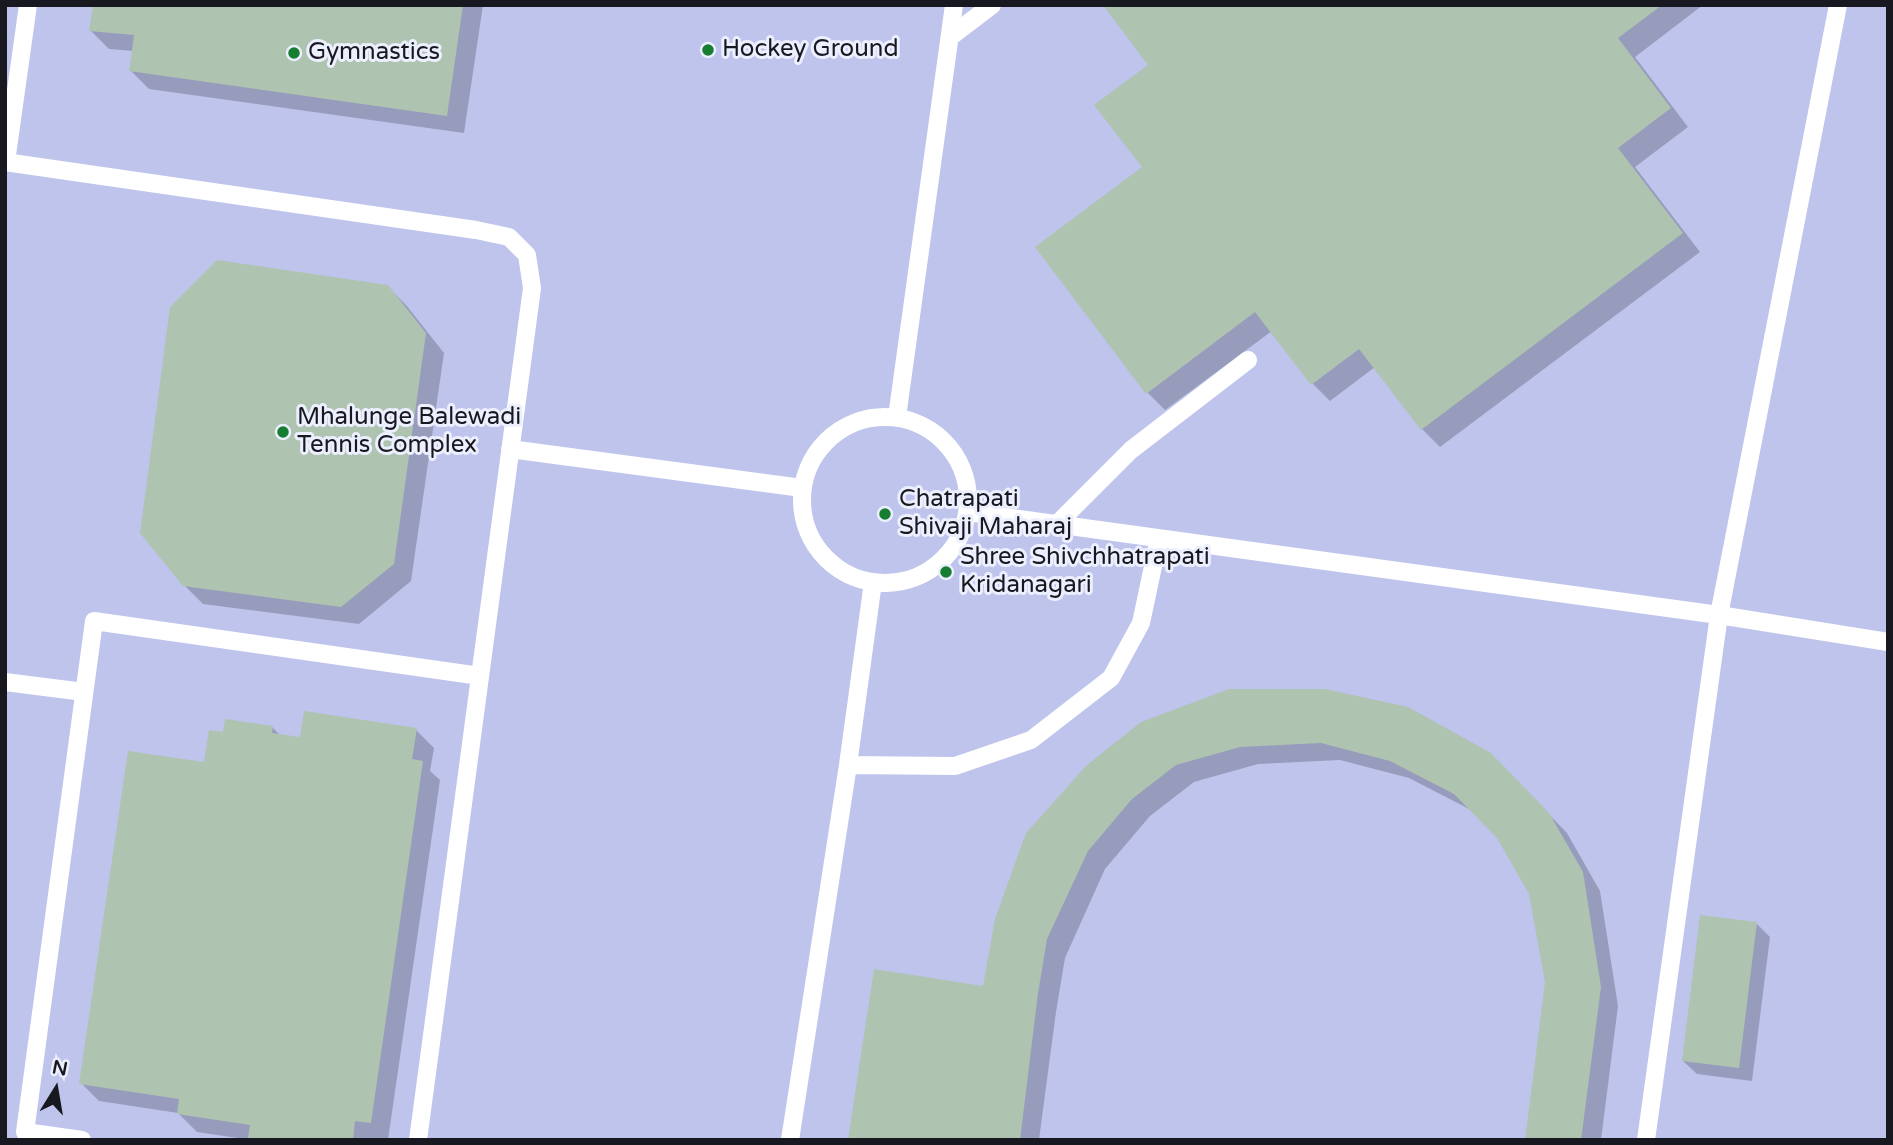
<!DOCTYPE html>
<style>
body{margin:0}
#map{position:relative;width:1893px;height:1145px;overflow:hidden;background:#dde1fa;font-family:"Varela Round",sans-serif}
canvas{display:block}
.frame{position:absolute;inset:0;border:7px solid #171820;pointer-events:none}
.north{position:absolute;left:21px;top:1054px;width:70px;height:70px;-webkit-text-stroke:5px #eceffe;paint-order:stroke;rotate:11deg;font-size:19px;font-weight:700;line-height:28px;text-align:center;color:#171820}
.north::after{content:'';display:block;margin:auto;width:24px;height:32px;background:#171820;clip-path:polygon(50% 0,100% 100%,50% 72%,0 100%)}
</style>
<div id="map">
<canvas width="1893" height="1145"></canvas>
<div class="frame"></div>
<div class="north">N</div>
</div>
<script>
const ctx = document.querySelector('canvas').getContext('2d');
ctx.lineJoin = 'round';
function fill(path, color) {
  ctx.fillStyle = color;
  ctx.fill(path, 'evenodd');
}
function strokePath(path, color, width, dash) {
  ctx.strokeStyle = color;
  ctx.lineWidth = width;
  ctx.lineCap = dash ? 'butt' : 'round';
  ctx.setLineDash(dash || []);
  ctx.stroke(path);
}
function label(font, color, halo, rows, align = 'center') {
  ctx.font = font + ' "Varela Round",sans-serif';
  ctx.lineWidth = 6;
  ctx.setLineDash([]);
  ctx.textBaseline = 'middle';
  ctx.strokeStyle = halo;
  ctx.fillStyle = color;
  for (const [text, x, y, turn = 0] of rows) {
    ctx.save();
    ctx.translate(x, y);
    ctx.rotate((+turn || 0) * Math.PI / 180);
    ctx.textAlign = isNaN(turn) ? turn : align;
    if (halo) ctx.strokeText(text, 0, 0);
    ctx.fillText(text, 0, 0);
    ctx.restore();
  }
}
fill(new Path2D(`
 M5,5H1888V1140H5Z`), '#bec4ec');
fill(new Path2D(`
 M95,5H483L464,133L149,89L131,71L134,51L109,49L91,31Z
 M1105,5H1703L1635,57L1688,127L1635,167L1700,252L1440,447L1422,429L1375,367L1330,401L1312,383L1272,331L1165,410L1148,393L1144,168L1150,65Z
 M387,286L406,305L444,353L411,581L359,624L203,604L184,585Z
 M1230,691L1509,773L1567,833L1600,891L1618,1006L1601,1140H1526L1547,982L1531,893L1498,837L1473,811L1409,778L1340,760L1258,764L1194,782L1150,816L1105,869L1065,958L1056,1012L1039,1140H850L985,988L996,919Z
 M272,727L281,736L301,739L416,730L434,748L430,771L440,780L388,1140L373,1138V1140H251L197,1132L178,1113L99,1101L81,1083L206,764L224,734Z
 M1757,924L1770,937L1752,1081L1697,1074L1683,1061Z`), '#0003');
fill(new Path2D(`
 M93,5H463L447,116L129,71L134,35L89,31Z
 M1103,5H1662L1618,38L1671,108L1618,148L1683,233L1421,430L1359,349L1311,385L1255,312L1146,394L1035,247L1142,167L1094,105L1148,65Z
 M217,260L388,285L426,333L394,564L341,607L183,586L140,533L170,307Z
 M1229,689H1325L1408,707L1491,753L1549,813L1583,872L1601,987L1581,1140H1525L1545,982L1529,894L1497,838L1454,794L1390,761L1321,743L1240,747L1176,765L1132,799L1088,851L1047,939L1038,993L1020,1140H848L874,969L983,986L995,919L1026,833L1086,766L1141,722Z
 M304,711L417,728L412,759L423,761L371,1123L355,1121L353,1140H257L248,1138L250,1125L177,1114L179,1099L79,1084L128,751L204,762L209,730L223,732L225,719L273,726L272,733L300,737Z
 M1700,915L1757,922L1739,1068L1682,1061Z`), '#afc3b1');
strokePath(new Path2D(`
 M950,37L992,5
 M5,162L476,230L509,237L527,255L532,288L418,1140
 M6,162L28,5
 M802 500a83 83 0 1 1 166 0a83 83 0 1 1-166 0Z
 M897,417L954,5
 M510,449L802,488
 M968,512L1719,615L1888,642
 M1056,525L1131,450L1248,360
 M5,682L84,692
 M848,765L955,766L1031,740L1111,678L1141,623L1159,538
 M82,1140L25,1132L94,621L480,676
 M790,1140L848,765L873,582
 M1646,1140L1719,615L1838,5`), '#fff', 18);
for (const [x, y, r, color] of [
 [708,50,7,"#177d31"],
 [294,53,7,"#177d31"],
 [283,432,7,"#177d31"],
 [885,514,7,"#177d31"],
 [946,572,7,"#177d31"]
]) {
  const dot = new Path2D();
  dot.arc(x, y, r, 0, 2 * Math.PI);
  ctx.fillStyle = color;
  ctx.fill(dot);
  strokePath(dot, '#eceffe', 2.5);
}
label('24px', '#171820', '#eceffe', [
 ["Hockey Ground",722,50],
 ["Gymnastics",308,53],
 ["Mhalunge Balewadi",297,418],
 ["Tennis Complex",297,446],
 ["Chatrapati",899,500],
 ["Shivaji Maharaj",899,528],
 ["Shree Shivchhatrapati",960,558],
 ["Kridanagari",960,586]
], 'left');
</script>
